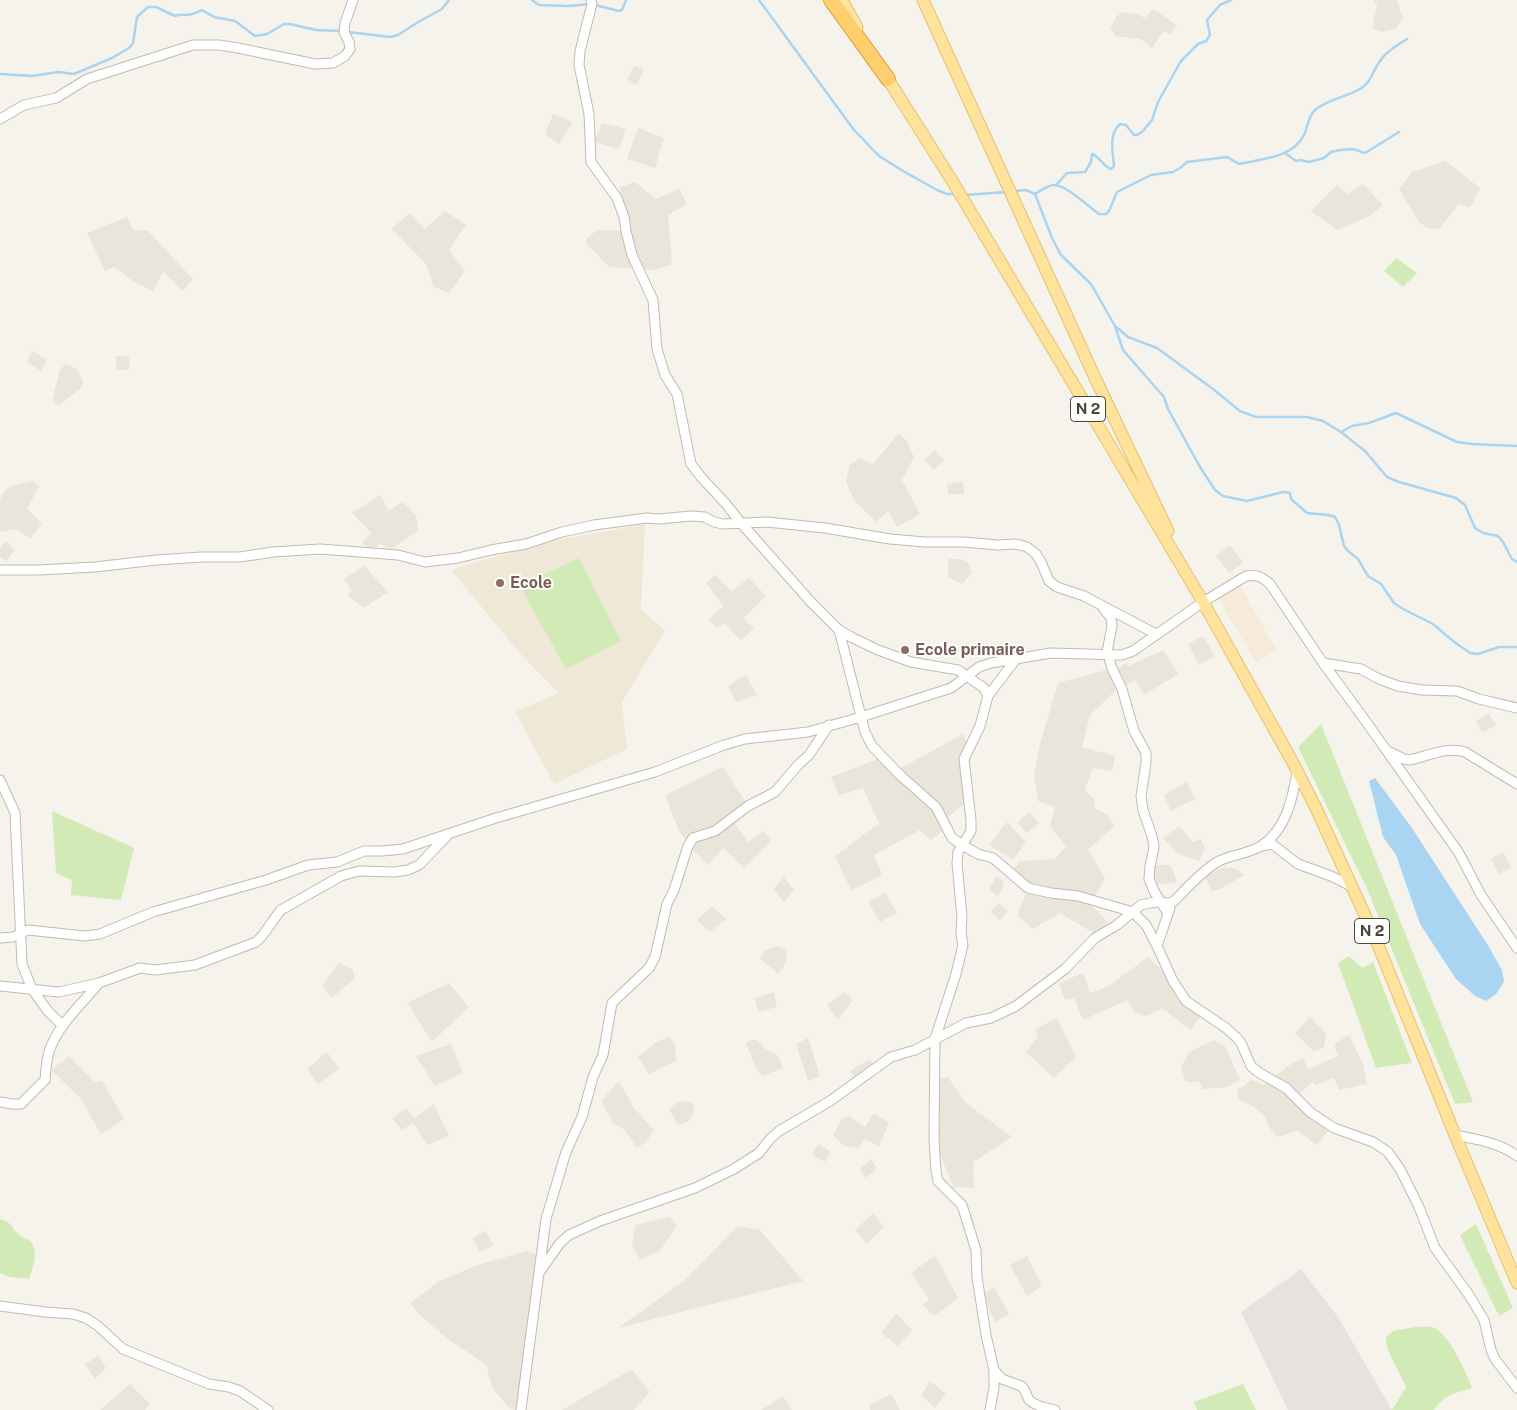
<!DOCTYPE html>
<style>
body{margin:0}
canvas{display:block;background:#f6f3ec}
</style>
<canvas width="1517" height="1410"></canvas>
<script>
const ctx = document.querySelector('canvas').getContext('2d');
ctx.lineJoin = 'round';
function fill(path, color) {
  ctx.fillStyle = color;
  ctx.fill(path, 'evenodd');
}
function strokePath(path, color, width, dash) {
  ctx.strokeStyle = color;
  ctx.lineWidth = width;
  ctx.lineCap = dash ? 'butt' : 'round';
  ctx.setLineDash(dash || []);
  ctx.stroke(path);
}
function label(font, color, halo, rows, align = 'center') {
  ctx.font = font + ' "Public Sans",sans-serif';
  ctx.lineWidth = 4;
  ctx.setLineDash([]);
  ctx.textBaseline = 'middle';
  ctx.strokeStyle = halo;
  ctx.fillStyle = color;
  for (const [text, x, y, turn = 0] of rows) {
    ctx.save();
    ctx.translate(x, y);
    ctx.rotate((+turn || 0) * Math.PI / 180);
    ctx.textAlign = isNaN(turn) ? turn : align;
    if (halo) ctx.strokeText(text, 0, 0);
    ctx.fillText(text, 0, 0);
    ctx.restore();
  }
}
fill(new Path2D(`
 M1373,0H1397L1403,19L1396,29L1381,32L1372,28L1377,5Z
 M1153,9L1177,25L1171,34L1163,32L1152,48L1141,39L1116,36L1110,29L1116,17L1122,12L1136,14L1145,18Z
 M635,65L644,70L637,85L627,79Z
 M553,114L573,122L559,144L545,134Z
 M602,123L626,129L619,149L594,142Z
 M638,128L664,138L655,168L627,159Z
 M1445,161L1480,188L1470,208L1459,204L1439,229L1427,228L1419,222L1399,189L1412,172Z
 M635,182L656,199L679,189L687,204L668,215L672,264L655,270L609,267L586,243V239L597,230L626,231L620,187Z
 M1363,184L1383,205L1370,216L1337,230L1311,211L1337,185L1347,194Z
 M445,211L466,225L449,250L465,271L449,293L434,287L426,264L392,229L409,213L425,229Z
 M127,217L133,230L148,231L193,279L183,291L163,272L153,291L134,282L114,267L105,271L87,233Z
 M32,351L47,359L41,371L27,362Z
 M116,356H129V370H116Z
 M66,364L77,369L83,381L80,389L58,406L52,401L60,369Z
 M899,433L907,441L914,457L902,480L920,514L897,527L888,511L876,522L854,500L846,482L850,464L861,458L872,465Z
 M935,450L944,461L934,470L924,460Z
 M33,481L39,486L27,509L42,523L30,539L17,529L0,532V500L3,493L10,486Z
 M963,481L964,494H948L947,484Z
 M380,495L389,511L403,502L416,515L418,531L391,549L380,544L370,550L362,542L371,533L352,513Z
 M6,541L15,550L6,562L0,557V548Z
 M1230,545L1243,563L1229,573L1216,556Z
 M948,559H960L967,562L972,572L962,584L948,577Z
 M364,566L388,592L364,608L348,596L351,589L344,579Z
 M715,575L732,591L749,578L766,596L744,618L754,629L741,640L724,623L716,628L709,619L723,606L706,583Z
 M1203,636L1215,656L1199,665L1188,644Z
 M1164,650L1178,674L1144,695L1135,680L1123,687L1114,670L1126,663L1128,666Z
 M1110,669L1119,687L1090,715L1082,747L1115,756L1112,771L1093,768L1085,790L1095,800L1094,808L1107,814L1114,826L1088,850L1105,878L1090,904L1108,922L1095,934L1060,913L1033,929L1017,915L1028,888L1010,873L1020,861L1055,859L1066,846L1050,826L1055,807L1038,801L1034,775L1040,744L1058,683Z
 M746,675L757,695L736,702L728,686Z
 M1489,713L1496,725L1482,733L1476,721Z
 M963,734L970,747L964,759L969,800L941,823L945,829L931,840L920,830L874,855L882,876L851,890L835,856L879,823L863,788L839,795L831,777L888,755L899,769Z
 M723,767L748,806L732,819L748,842L764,831L771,841L744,868L723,848L708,865L694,851L679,831L665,795Z
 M1187,782L1195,799L1171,811L1164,795Z
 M1029,812L1039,823L1027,833L1017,822Z
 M1007,822L1026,842L1013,860L989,845Z
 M1179,826L1193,842L1201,839L1205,849L1199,861L1178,854L1163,838Z
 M1503,852L1511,867L1499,874L1491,859Z
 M1152,865H1171L1177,882L1157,885Z
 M1221,868H1235L1244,875L1221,889L1212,891L1205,877Z
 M996,876L1005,882L998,896L989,890Z
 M784,877L794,890L784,902L773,889Z
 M885,893L897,913L880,922L868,902Z
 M999,903L1008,911L1000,920L990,912Z
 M712,906L726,919L710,932L697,920Z
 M778,946L787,950L785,964L778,974L760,958L765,950Z
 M1148,957L1173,981L1186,1001L1204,1012L1191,1030L1162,1008L1147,1016L1134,1012L1127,1000L1083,1020L1074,998L1065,1000L1059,983L1083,973L1090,993L1109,986Z
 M339,963L353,970L355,978L332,998L322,986Z
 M449,983L469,1007L432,1042L407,1003Z
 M774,992L777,1007L758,1012L755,998Z
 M845,992L853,1000L838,1020L827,1005Z
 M1310,1017L1326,1033L1324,1047L1314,1052L1295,1033Z
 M1057,1018L1076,1057L1054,1078L1026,1052L1038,1037L1035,1029Z
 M1349,1035L1363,1064L1367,1084L1339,1090L1334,1078L1316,1085L1313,1082L1296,1097L1328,1131L1317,1145L1297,1131L1277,1137L1268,1126L1266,1118L1253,1106L1239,1100L1237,1090L1252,1080L1263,1085L1291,1064L1303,1058L1308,1069L1338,1056L1334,1044Z
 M669,1037L675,1044L676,1061L649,1074L638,1057L655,1043Z
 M808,1038L820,1076L808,1081L796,1044Z
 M751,1040H757L766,1049L778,1056L783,1068L762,1076L756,1068L746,1043Z
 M1214,1040L1225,1046L1240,1080L1228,1087L1203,1089L1199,1082H1186L1181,1068L1189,1052Z
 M451,1044L463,1073L435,1086L416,1056Z
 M327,1052L339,1068L318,1084L307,1069Z
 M69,1056L95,1082L102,1081L124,1119L101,1134L80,1098L51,1070Z
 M870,1059L876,1069L857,1083L850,1071Z
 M948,1077L965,1102L1012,1137L973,1162L974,1188L953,1187L934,1139L935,1081Z
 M619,1081L634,1108L654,1130L646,1142L637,1148L624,1129L613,1123L601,1101Z
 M689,1101L694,1105L693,1114L689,1121L678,1125L669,1109L677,1102Z
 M434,1104L449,1136L427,1145L413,1123L402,1130L392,1118L407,1108L414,1118Z
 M874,1113L889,1123L879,1146L864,1139L858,1148L844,1146L833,1135L842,1118L849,1116L865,1127Z
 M818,1144L831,1151L825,1162L812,1155Z
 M871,1159L877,1168L866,1178L859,1169Z
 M873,1213L884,1227L867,1244L855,1230Z
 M669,1217L677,1225L660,1251L640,1259L632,1247L635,1225Z
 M738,1226L760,1230L803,1281L618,1328L684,1281Z
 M485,1231L494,1245L480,1252L472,1238Z
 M526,1251L541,1255L518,1410L510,1409L493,1389L486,1365L447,1338L423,1318L410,1303L439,1281L475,1266Z
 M935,1255L958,1298L934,1316L923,1305L929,1299L911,1273Z
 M1027,1256L1042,1286L1027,1296L1010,1265Z
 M994,1287L1009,1314L995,1322L982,1294Z
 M896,1313L912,1330L898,1346L881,1333Z
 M98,1356L106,1368L95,1379L85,1364Z
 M632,1369L650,1392L634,1410H562Z
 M930,1381L946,1394L935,1408L921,1395Z
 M130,1384L150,1404L145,1410H100Z
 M891,1394L900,1410H870L869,1405Z
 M783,1396L792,1410H761Z`), '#eae5da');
fill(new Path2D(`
 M1239,584L1276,649L1256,662L1218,598Z`), '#f7ead8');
fill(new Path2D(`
 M1301,1269L1338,1317L1392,1410H1288L1241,1312Z`), '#e6e2dd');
fill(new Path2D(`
 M645,524L641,609L665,631L622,702L627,749L554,784L515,712L558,693L519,652L451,570L542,543Z`), '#efe8d6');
fill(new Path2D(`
 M1396,258L1417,273L1403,287L1384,271Z
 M579,558L621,641L566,669L520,586Z
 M1321,724L1473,1102L1455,1104L1368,891L1298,747Z
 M52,811L134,848L121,900L71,895L72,880L56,873Z
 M1349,956L1362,968L1373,962L1412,1063L1376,1068L1338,963Z
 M0,1219C14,1223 9,1226 18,1234C21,1237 26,1238 29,1240C40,1250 33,1267 29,1279L10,1277L0,1273Z
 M1476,1224L1513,1308L1499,1316L1460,1235Z
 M1415,1327C1420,1327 1426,1326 1431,1327C1448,1330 1466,1372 1472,1388C1455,1393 1445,1394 1434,1410H1392L1406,1387L1387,1348L1386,1337L1393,1331Z
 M1243,1384L1256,1410H1197L1194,1402Z`), '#d2eab5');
fill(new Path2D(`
 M1375,778L1412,828L1489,947L1502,970L1504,982L1496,994L1486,1001L1475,996L1456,979L1420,924L1396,855L1383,837L1369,781Z`), '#a9d4f2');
strokePath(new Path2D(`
 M532,0L539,5L569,6L590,4
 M759,0L854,130L879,156L903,171L937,190L947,194H955
 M595,5L619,11L622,10L626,0
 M348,32L390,37L398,35L420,21L442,9L449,0
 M0,74L32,76L58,72L74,74L112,58L129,48L133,43L137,17L148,7H156L175,16C180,14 181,15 187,15C192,15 197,12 202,10L214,17L235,21L255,36L267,34L284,24H290L316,30L342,31
 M1285,153L1296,161L1301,160L1309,162L1324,158L1331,152L1340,150L1353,149L1365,153L1399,132
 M1056,185L1067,173L1085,172L1091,162L1092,154C1100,157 1102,165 1111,169L1114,166C1113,151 1108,135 1120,124L1126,125L1134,135H1137L1143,131L1152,120L1158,102L1181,61L1198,44L1206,41L1210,35L1207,20L1220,5L1231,0
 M1013,191L1026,190L1035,194L1052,238L1061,255L1091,284L1115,326L1128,337L1157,348L1213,389L1240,411L1256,417H1307L1323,421L1341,432L1365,451L1387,477L1399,482L1456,498L1465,505L1475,528L1483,533L1498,536L1503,542L1512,559L1517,562
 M1035,194C1040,191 1048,185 1054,185C1066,185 1088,206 1099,214H1106L1109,211L1117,192L1151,175L1173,172L1180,168L1187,162L1227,157L1239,164C1261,159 1293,158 1304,135C1308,127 1308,116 1315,110C1328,99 1346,97 1360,89C1371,83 1373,70 1380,61C1386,51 1398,45 1407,39
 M965,195L1007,192
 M1115,326L1123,350L1164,397L1168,409L1200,467L1215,490L1223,496L1247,501L1283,492L1290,493L1291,499L1307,513L1328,515L1335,517L1339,525L1344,546L1348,551L1358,559L1368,576L1381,584L1394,603L1403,609L1433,624L1453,641L1470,653L1478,654L1499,647H1517
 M1341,432L1352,426L1369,423L1396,413L1457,442L1472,444L1517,446`), '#a9d4f2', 2.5);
const minor = new Path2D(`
 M591,0L592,4L580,51L579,65L589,114L591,162L617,198L624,217L626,231L632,255L653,300L657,349L665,375L677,394L691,464L701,477L726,504L741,523L772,558L810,601L839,630L853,638L878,650L911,662L958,670L984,688L988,696L980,726L964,759L971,820V831L958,852L957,863L962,917L961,933L963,945L956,974L935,1039L934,1139L936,1171L938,1181L962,1205L976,1250L977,1277L986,1335L994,1370V1388L990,1410
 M0,119L24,105L56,98L87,79L193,45H219L238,48L315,64L333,63L345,56L350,49L349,42L344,32L345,23L353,0
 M0,570H38L95,567L156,560L202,557H240L273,552L320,549L398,555L425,562L458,558L491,550L526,544L562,532L594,525L647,518L659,519L691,516L705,517L714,522L723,524L767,522L825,528L890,539L925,542H964L998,545L1016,544L1027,547L1036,554L1041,562L1049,581L1057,587L1084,596L1156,634
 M1103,608L1111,618L1112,626L1107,652L1112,668L1122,689L1134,731L1146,753V763L1141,796L1143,810L1152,836L1154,847L1150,866L1149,879L1154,891L1167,912
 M839,630L865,732L872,746L901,776L936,807L952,838L962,845L978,854L993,858L1028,888L1051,893L1078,896L1133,912L1146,925L1157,946L1173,981L1186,1001L1226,1028L1236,1037L1241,1043L1251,1066L1258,1072L1286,1088L1310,1112L1334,1128L1373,1142L1388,1152L1400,1169L1419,1207L1435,1248L1469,1295L1484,1320L1491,1350L1495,1359L1517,1388
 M1323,663L1361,669L1379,679L1398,686L1422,690L1457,691L1479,699L1517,708
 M988,696L1016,659
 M1390,752L1404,759L1410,760C1427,756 1449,746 1465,752L1517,784
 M0,780L15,813L22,964L32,989L47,1010L63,1026
 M1261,846L1272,844L1298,864L1331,876L1351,886
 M0,938L13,937L28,930L85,936L100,934L153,912L266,880L308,865L337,862L364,851H382L403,849L496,818L655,772L724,745L745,739L808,732L861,717L951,688L979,667L991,663L1051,653L1122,655L1133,651L1203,602L1246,576C1257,574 1262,577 1270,584L1323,663L1362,716L1459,853L1481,895L1517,948
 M1157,946L1170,908
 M0,986L59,992L99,983L140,968L155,970L195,965L256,942C266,934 272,920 281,910L341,876L359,871L394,872L408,870L419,865L447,836
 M0,1102L12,1104H21L45,1080C46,1067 47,1053 53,1042C62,1022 85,1000 99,983
 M1455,1135C1476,1139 1500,1143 1517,1156
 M539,1273L560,1243L569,1235L600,1221L695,1188L734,1169L759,1153L770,1139L779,1131L830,1101L891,1057L915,1050L966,1023L991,1018L1016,1006L1065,969L1095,938L1117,925L1141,905L1154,902L1169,903L1174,901C1187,888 1201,872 1217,862C1230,855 1248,854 1261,846C1286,830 1293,798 1297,771
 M0,1306L45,1312L73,1314L86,1318L98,1326L123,1349L209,1384L229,1387L240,1391L268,1410
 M994,1370L1002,1379L1021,1386L1024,1389L1029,1400L1033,1403L1042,1407L1055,1410
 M521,1410L546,1219L566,1152L582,1117L593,1077L603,1055L612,1003L649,968L655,957L667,904L674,890L688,846L693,838L715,831L748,806L775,792L798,765L809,755L829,725`);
const major = new Path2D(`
 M842,0L857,27
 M923,0L1096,380L1168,531
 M884,73L951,179L1077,390L1203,602L1292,761L1315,806L1374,935L1455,1135L1517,1283`);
const highway = new Path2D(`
 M831,0L888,79`);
strokePath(minor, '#c2bbae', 11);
strokePath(major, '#e6c16a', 13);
strokePath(highway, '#e0a43c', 16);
strokePath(minor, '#fff', 9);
strokePath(major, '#ffe39c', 11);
strokePath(highway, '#ffcf6e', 14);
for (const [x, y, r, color] of [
 [500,583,5,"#8d6e63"],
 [905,650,5,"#8d6e63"]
]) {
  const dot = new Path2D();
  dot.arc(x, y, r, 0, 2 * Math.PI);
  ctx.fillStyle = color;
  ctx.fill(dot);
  strokePath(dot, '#fff', 2);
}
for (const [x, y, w] of [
 [1088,409,35],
 [1372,931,35]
]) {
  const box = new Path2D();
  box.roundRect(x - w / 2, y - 12.5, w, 25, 4);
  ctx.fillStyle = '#fff';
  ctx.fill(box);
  strokePath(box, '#4b4439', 1);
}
label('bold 15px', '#4b4439', null, [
 ["N 2",1088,409],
 ["N 2",1372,931]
]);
label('bold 16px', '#785e54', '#fff', [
 ["Ecole",510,583],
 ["Ecole primaire",915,650]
], 'left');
</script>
